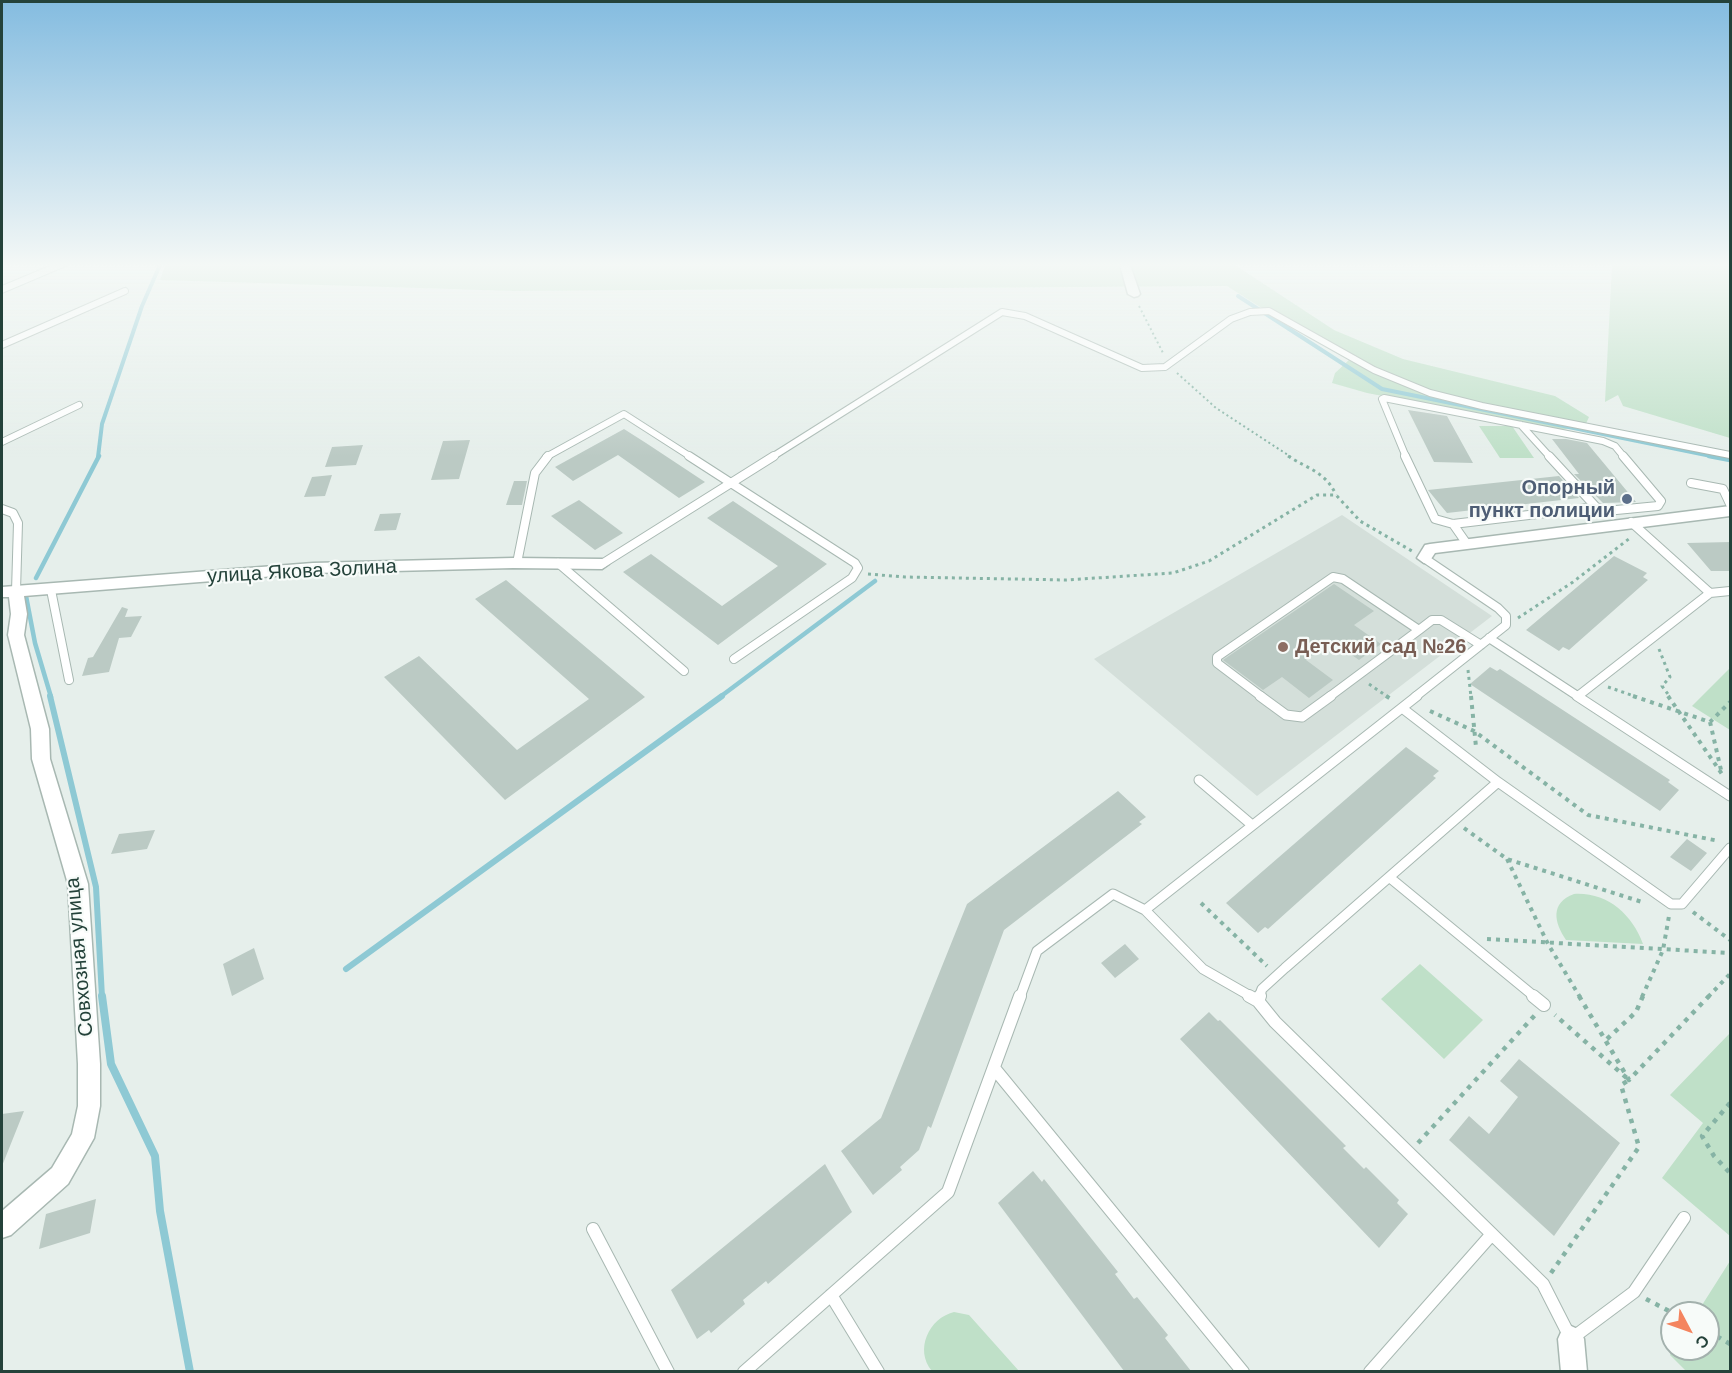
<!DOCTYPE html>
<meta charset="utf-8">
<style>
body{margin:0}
#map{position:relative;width:1732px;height:1373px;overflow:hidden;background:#e6efeb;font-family:Helvetica,sans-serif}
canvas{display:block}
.frame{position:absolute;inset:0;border:3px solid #24423a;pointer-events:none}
.north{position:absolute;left:1660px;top:1301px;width:60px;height:60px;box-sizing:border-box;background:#f7fbf9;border:2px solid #a3b1ad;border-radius:50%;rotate:131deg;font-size:16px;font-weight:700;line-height:24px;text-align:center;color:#24423a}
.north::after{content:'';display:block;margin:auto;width:21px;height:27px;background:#f4845f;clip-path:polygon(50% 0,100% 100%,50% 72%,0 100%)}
</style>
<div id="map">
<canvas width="1732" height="1373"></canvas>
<div class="frame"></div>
<div class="north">С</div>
</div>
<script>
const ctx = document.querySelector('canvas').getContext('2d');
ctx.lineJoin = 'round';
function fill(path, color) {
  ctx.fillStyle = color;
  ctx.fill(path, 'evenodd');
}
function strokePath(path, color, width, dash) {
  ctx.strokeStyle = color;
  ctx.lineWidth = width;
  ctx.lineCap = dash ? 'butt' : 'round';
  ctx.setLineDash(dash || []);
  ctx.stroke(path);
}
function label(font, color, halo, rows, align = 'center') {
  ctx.font = font + ' Helvetica,sans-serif';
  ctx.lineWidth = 4.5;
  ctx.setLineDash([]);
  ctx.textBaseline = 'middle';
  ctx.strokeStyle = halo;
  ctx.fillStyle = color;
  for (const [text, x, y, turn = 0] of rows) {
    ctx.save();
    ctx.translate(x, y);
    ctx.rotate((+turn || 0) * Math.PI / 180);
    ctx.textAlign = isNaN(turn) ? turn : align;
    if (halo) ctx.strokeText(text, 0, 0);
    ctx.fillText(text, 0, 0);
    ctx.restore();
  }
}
fill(new Path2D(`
 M1342,515L1492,616L1257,796L1094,659Z`), '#d4dfda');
fill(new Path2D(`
 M165,265H1235L1334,330L1403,359L1555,396L1589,417L1585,426L1560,430L1367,393L1332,383L1335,373L1350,359L1301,333L1227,286L514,291L160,280Z
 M1612,265H1730V438L1623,406L1618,395L1605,402Z
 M1479,426H1512L1534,458H1500Z
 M1730,668V730L1692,706Z
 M1574,894C1607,892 1632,914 1643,944L1566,940C1554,922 1550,903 1574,894Z
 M1420,964L1483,1020L1444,1059L1381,999Z
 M1730,1033V1236L1662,1178L1703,1123L1670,1095Z
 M1730,1261V1371H1686L1670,1355L1673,1349H1708V1313H1697Z
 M954,1312L969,1315L1019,1371H932C914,1350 929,1318 954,1312Z`), '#bfe0c8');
strokePath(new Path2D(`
 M1238,296L1382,389L1716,457
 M98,457L102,424L142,306L160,265`), '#8ec9d4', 4);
strokePath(new Path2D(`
 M1709,456L1730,460
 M36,578L99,456
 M26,596L35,643L51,697
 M720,697L875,581`), '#8ec9d4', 4.5);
strokePath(new Path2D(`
 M50,696L96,887L102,997
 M346,969L722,696`), '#8ec9d4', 6);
strokePath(new Path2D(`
 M102,996L111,1064L155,1156L160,1211L190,1372`), '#8ec9d4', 8);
fill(new Path2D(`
 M1408,410L1447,416L1473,463L1434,462Z
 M624,429L646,443L705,482L679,498L618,455L573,481L555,467Z
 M1552,439H1566L1587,443L1636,502L1603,503L1574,474H1579Z
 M470,440L459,479L431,480L443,441Z
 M363,445L356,465L325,467L332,447Z
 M332,475L325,496L304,497L312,477Z
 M1559,476L1579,498L1447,513L1428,490Z
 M514,481H527L522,505H506Z
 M579,500L623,533L595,550L551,516Z
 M733,501L827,564L718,645L623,572L651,554L722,606L778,566L707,518Z
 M401,513L396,530L374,531L380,514Z
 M1731,542V571H1711L1687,543Z
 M1614,556L1647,573L1643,577L1648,580L1569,650L1563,647L1559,651L1526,630Z
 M506,580L645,697L505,800L384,677L419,656L517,750L589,699L475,599Z
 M1334,584L1374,611L1354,625L1381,644L1359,660L1332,641L1306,660L1333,680L1309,698L1282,677L1263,690L1223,660Z
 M122,607L128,609L125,617L142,616L131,637L119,638L109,672L82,676L88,658L93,657Z
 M1490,667L1497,671L1500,669L1670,780L1668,782L1679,790L1660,811L1470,684Z
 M1406,747L1439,771L1433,776L1436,778L1268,929L1265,927L1258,933L1226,903Z
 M1118,791L1146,817L1139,822L1142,824L1004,930L931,1128L928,1126L919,1150L900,1167L902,1170L873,1195L841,1151L881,1118L967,904Z
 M155,830L147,849L111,854L119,834Z
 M1687,839L1707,853L1691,871L1670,857Z
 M1125,944L1139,959L1115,978L1101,963Z
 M254,948L264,979L232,996L223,964Z
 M1209,1012L1218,1021L1220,1020L1346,1146L1343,1148L1364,1169L1366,1167L1399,1200L1397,1203L1408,1214L1379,1248L1180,1039Z
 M1519,1059L1620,1143L1554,1236L1449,1140L1469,1116L1489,1134L1518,1097L1500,1081Z
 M24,1111L2,1166V1114Z
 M825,1164L852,1212L768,1284L766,1281L743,1300L745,1304L711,1333L709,1330L697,1339L671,1290Z
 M1033,1171L1042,1182L1044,1179L1118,1272L1115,1274L1134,1299L1137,1297L1168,1335L1165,1338L1191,1371H1124L998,1203Z
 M96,1199L90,1233L39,1249L46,1214Z`), '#bbcac4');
const serviceFar3 = new Path2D(`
 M2,345L125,291
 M1521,425L1550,457
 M2,442L79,405
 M546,457L624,414L691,457
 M772,457L1002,312L1025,316L1142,368L1165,367L1231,319L1250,312L1269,311L1374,370L1430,393L1482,406L1730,455
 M1406,457L1382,399L1384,398L1603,441L1615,446L1624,457`);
const serviceFar2 = new Path2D(`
 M689,456L855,563L858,568L852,578L734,659
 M1405,456L1435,519L1453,524
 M1549,456L1596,507
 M1691,483L1723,489L1730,504
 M2,509L13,513L18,523L16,591
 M1631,522L1710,593L1730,591
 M1453,524L1467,544
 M1453,524L1596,507L1606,511L1658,506L1661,501L1623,456
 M517,563L535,473L548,456
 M558,563L684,671
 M602,564L774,456
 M51,590L69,680
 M1419,630L1432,620H1441L1481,645
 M1489,638L1579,697
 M1578,696L1710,593
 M1262,697L1217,663V657L1333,577L1343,579L1419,630
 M1329,697L1419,630
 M1415,697L1506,625V616L1498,608L1424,558`);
const serviceFar1 = new Path2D(`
 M1260,696L1286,715L1302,717L1331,696
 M1577,696L1730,796
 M1199,780L1252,825
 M1498,782L1671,904H1682L1730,848
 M1389,877L1535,997
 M1020,997L1037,951L1113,894L1145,910
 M1252,997L1203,969L1145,910L1417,696
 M1259,997L1262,989L1285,968L1498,782L1402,708`);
const service = new Path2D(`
 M1249,996L1258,1001L1275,1022L1543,1284L1571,1339L1634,1292L1684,1218
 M1533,996L1544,1005
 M1258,1001L1260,996
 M994,1068L1243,1372
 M593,1229L668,1372
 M831,1295L878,1372
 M744,1372L948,1192L1020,996
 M1370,1372L1492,1234`);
const minor = new Path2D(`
 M1120,265H1130L1140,294L1138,296L1134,297L1128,294Z
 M1730,506V516L1435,553L1429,562L1424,563L1417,558L1425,545L1430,544Z
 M513,558L602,559L609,564L602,569L513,568L313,573L24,596L27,614L24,635L49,729L50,759L88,884L100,1064V1106L94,1138L68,1184L11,1235L2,1238V1211L52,1168L72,1134L78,1106V1064L68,884L32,759L31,729L8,635L11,614L9,597H2V587L313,563Z
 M1571,1326L1580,1330L1584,1339L1587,1372H1561L1558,1339L1562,1330Z`);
const secondary = new Path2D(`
 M52,265H68L2,293V286Z`);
strokePath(serviceFar3, '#a8b8b2', 8);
strokePath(serviceFar2, '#a8b8b2', 10);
strokePath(serviceFar1, '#a8b8b2', 11);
strokePath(service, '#a8b8b2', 14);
strokePath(minor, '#a8b8b2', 3);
strokePath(secondary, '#a4bbb3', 2);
strokePath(new Path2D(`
 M1139,306L1163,353
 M1177,373L1216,408L1291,457`), '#86b3a5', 2, [2, 3]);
strokePath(new Path2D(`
 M1288,456C1308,469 1326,472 1336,495
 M868,574L905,577L1066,580L1173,573L1209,561L1317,495H1336L1360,521L1412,551
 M1518,618L1573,582L1630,538
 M1659,649L1670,677L1662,686L1670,697
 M1468,670L1471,697
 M1369,684L1388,697
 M1608,687L1637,697`), '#86b3a5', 3, [3, 4]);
strokePath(new Path2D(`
 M1386,696L1391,699
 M1471,696L1476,747
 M1633,696L1710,722L1730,702
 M1668,696L1722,774
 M1430,711L1474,731L1588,815L1719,841
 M1710,722L1721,770
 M1464,828L1507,859L1642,902
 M1507,859L1548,944L1580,997
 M1201,903L1267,966
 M1693,912L1730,940
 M1487,939L1730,953
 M1642,997L1663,950L1669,916
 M1708,997L1730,974`), '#86b3a5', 4, [4, 5]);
strokePath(new Path2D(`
 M1579,996L1629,1080L1709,996
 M1607,1039L1636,1012L1643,996
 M1730,1103L1702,1136L1714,1156L1730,1173
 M1418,1143L1535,1015
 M1551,1273L1639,1147L1621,1085L1629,1080L1555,1015
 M1646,1299L1673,1313
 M1708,1331L1730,1344`), '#86b3a5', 4.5, [4.5, 6]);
strokePath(serviceFar3, '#fff', 6);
strokePath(serviceFar2, '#fff', 8);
strokePath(serviceFar1, '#fff', 9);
strokePath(service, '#fff', 12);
fill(minor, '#fff');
fill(secondary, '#fff');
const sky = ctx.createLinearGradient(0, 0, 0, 457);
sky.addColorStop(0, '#84bce0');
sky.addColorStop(0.58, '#f4f8f6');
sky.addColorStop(1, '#f4f8f600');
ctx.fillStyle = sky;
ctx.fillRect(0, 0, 1732, 457);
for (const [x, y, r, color] of [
 [1627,499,6,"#5c6f8a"],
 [1283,647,6,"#8d6e63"]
]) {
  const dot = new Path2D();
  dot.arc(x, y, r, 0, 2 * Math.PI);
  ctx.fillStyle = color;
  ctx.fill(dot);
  strokePath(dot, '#f7fbf9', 2);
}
label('bold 20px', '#4e5e75', '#f7fbf9', [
 ["Опорный",1615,488],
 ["пункт полиции",1615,511]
], 'right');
label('20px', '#24423a', '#f7fbf9', [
 ["улица Якова Золина",302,572,-3],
 ["Совхозная улица",80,957,-95]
]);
label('bold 20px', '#785e54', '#f7fbf9', [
 ["Детский сад №26",1295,647]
], 'left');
</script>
